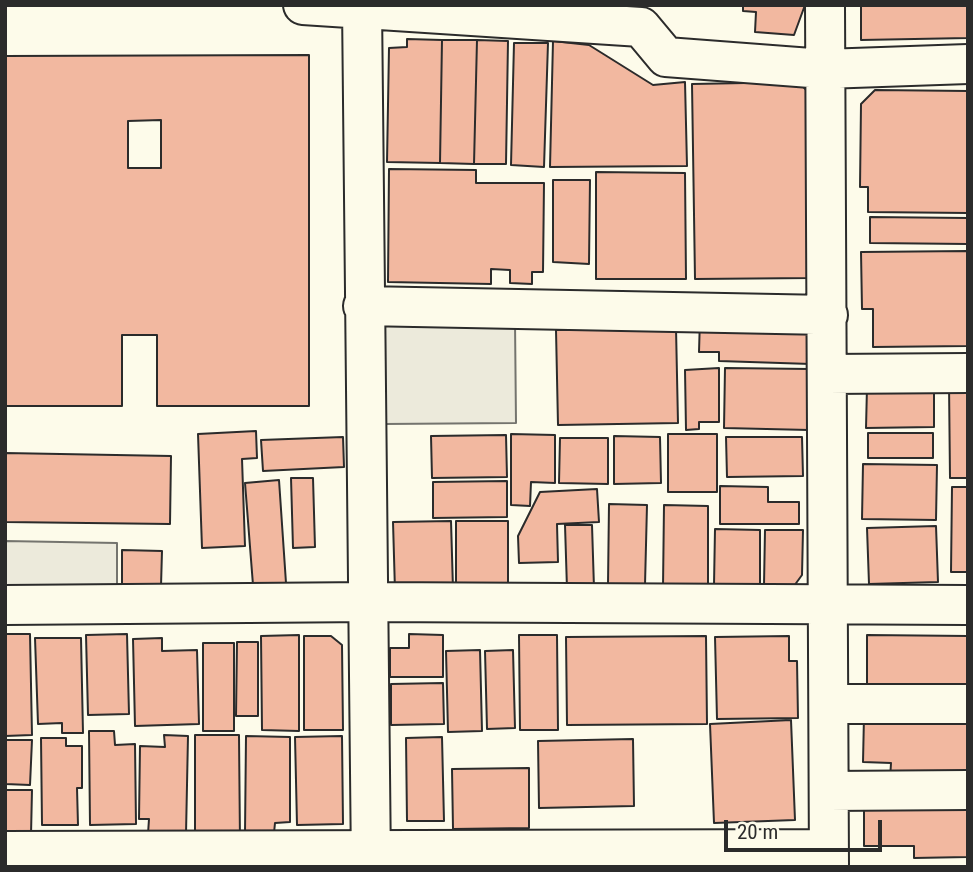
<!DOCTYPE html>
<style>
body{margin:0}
#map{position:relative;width:973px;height:872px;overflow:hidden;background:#fdfbea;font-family:"Roboto Condensed",sans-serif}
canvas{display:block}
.frame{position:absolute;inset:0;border:7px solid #2b2b2b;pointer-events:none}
.scale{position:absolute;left:724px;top:820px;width:158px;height:32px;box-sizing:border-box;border:4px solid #2b2b2b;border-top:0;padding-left:9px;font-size:21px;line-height:24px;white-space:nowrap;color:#2b2b2b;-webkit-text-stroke:5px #fdfbea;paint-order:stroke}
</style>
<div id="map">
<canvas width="973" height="872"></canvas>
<div class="frame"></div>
<div class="scale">20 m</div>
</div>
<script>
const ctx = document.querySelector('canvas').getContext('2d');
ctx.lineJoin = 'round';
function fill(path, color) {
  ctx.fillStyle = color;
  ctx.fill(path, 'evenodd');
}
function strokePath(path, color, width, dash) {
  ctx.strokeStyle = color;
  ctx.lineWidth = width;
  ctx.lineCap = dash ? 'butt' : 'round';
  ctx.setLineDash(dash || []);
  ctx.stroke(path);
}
const parking = new Path2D(`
 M515,321L516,423L384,424L382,323Z
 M5,541L117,543V588L5,586Z`);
fill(parking, '#eceadb');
strokePath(parking, '#74746e', 2);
const building = new Path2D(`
 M743,5H805L794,35L755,32L756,12L743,11Z
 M861,5H968V38L861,40Z
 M407,39L442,40L440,163L387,162L389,48L407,47Z
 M442,40H477L474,164L440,163Z
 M477,40L508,41L506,164H474Z
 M553,41L589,45L653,85L685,82L687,166L550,167Z
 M514,43H548L544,167L511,165Z
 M309,55V406H157V335H122V406H5V56ZM161,120V168H128V121Z
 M799,82L807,91L811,278L695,279L692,84Z
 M875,90L968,91V213L868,212V187H860L861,104Z
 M389,169L476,170V183H544L543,272H532V284L510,283V270L491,269V284L388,282Z
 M596,172L685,173L686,279H596Z
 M553,180H590L589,264L553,262Z
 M870,217L968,218V244L870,243Z
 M968,251V346L873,347V309H862L861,252Z
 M700,318L812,322L811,364L719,361V352H699Z
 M676,328L678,423L558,425L556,330Z
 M719,368V422H699V429L686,430L685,370Z
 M725,368L810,369L809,430L724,428Z
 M934,379V427L866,428L867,387Z
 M949,383H968V478H950Z
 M256,431L257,458L242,459L245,546L202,548L198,434Z
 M868,433H933V458H868Z
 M511,434L555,435V483L531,482L530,506L511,505Z
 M668,434H717V492H668Z
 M506,435L507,477L432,478L431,436Z
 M614,436L660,437L661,483L614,484Z
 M343,437L344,467L263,471L261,440Z
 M726,437H802L803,476L727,477Z
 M560,438H608V484L559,483Z
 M5,453L171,456L170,524L5,522Z
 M863,464L937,465L936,520L862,519Z
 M291,478H313L315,547L293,548Z
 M279,480L286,583L253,585L245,483Z
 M507,481V517L433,518V482Z
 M720,486L768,487V502H799V524H720Z
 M952,487H968V572H951Z
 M597,489L599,522L557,524L558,562L519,563L518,536L540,492Z
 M609,504L647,505L645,585L608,584Z
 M664,505L708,506V587H663Z
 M451,521L453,589L395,591L393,522Z
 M456,521H508V587H456Z
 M565,525H592L594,588L567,589Z
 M936,526L938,582L869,584L867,528Z
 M715,529L760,530V585H714Z
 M765,530H803L802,575L794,586L764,585Z
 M122,550L162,551L161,586L122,585Z
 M5,634H30L32,735L5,736Z
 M127,634L129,714L88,715L86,635Z
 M409,634L443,635V677H390V648H409Z
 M299,635V731L262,730L261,636Z
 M519,635H557L558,730H520Z
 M867,635L968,636V692H867Z
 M304,636H331L342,645L343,730H304Z
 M706,636L707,724L567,725L566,637Z
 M789,636V661H797L798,718L717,719L715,637Z
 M35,638H81L83,733H62V723L38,724Z
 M162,638V651L197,650L199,724L135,726L133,639Z
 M237,642H258V716H236Z
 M203,643H234V731H203Z
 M480,650L482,731L448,732L446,651Z
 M513,650L515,728L487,729L485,651Z
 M443,683L444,724L391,725V684Z
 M864,716L968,717V781L890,780L891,763L863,762Z
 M791,720L795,820L714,823L710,724Z
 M89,731H114L115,745L135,744L136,824L90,825Z
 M164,735L188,736L186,834H148L149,819H139L140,746L165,747Z
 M195,735H239L240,842H195Z
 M246,736L290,737V822L275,823L274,833H245Z
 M342,736L343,824L297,825L295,737Z
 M442,737L444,821H407L406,738Z
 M41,738H66V746H82V788H77L78,825H42Z
 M633,739L634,806L539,808L538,741Z
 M5,740H32L30,785L5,784Z
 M529,768V828L453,829L452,769Z
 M5,790H32L31,835L5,834Z
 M968,802V857L914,858V846H864V803Z`);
fill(building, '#f2b8a0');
strokePath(building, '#2b2b2b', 2);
const minor = new Path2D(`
 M303,5L641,27L666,57L824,69L968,64
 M362,5L371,867
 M825,5L829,867
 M363,306L828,315
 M828,374L968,373
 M5,605L370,602L968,605
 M829,704H968
 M829,791L968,790
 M5,851L829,849`);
strokePath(minor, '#2b2b2b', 42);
strokePath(minor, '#fdfbea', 38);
</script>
